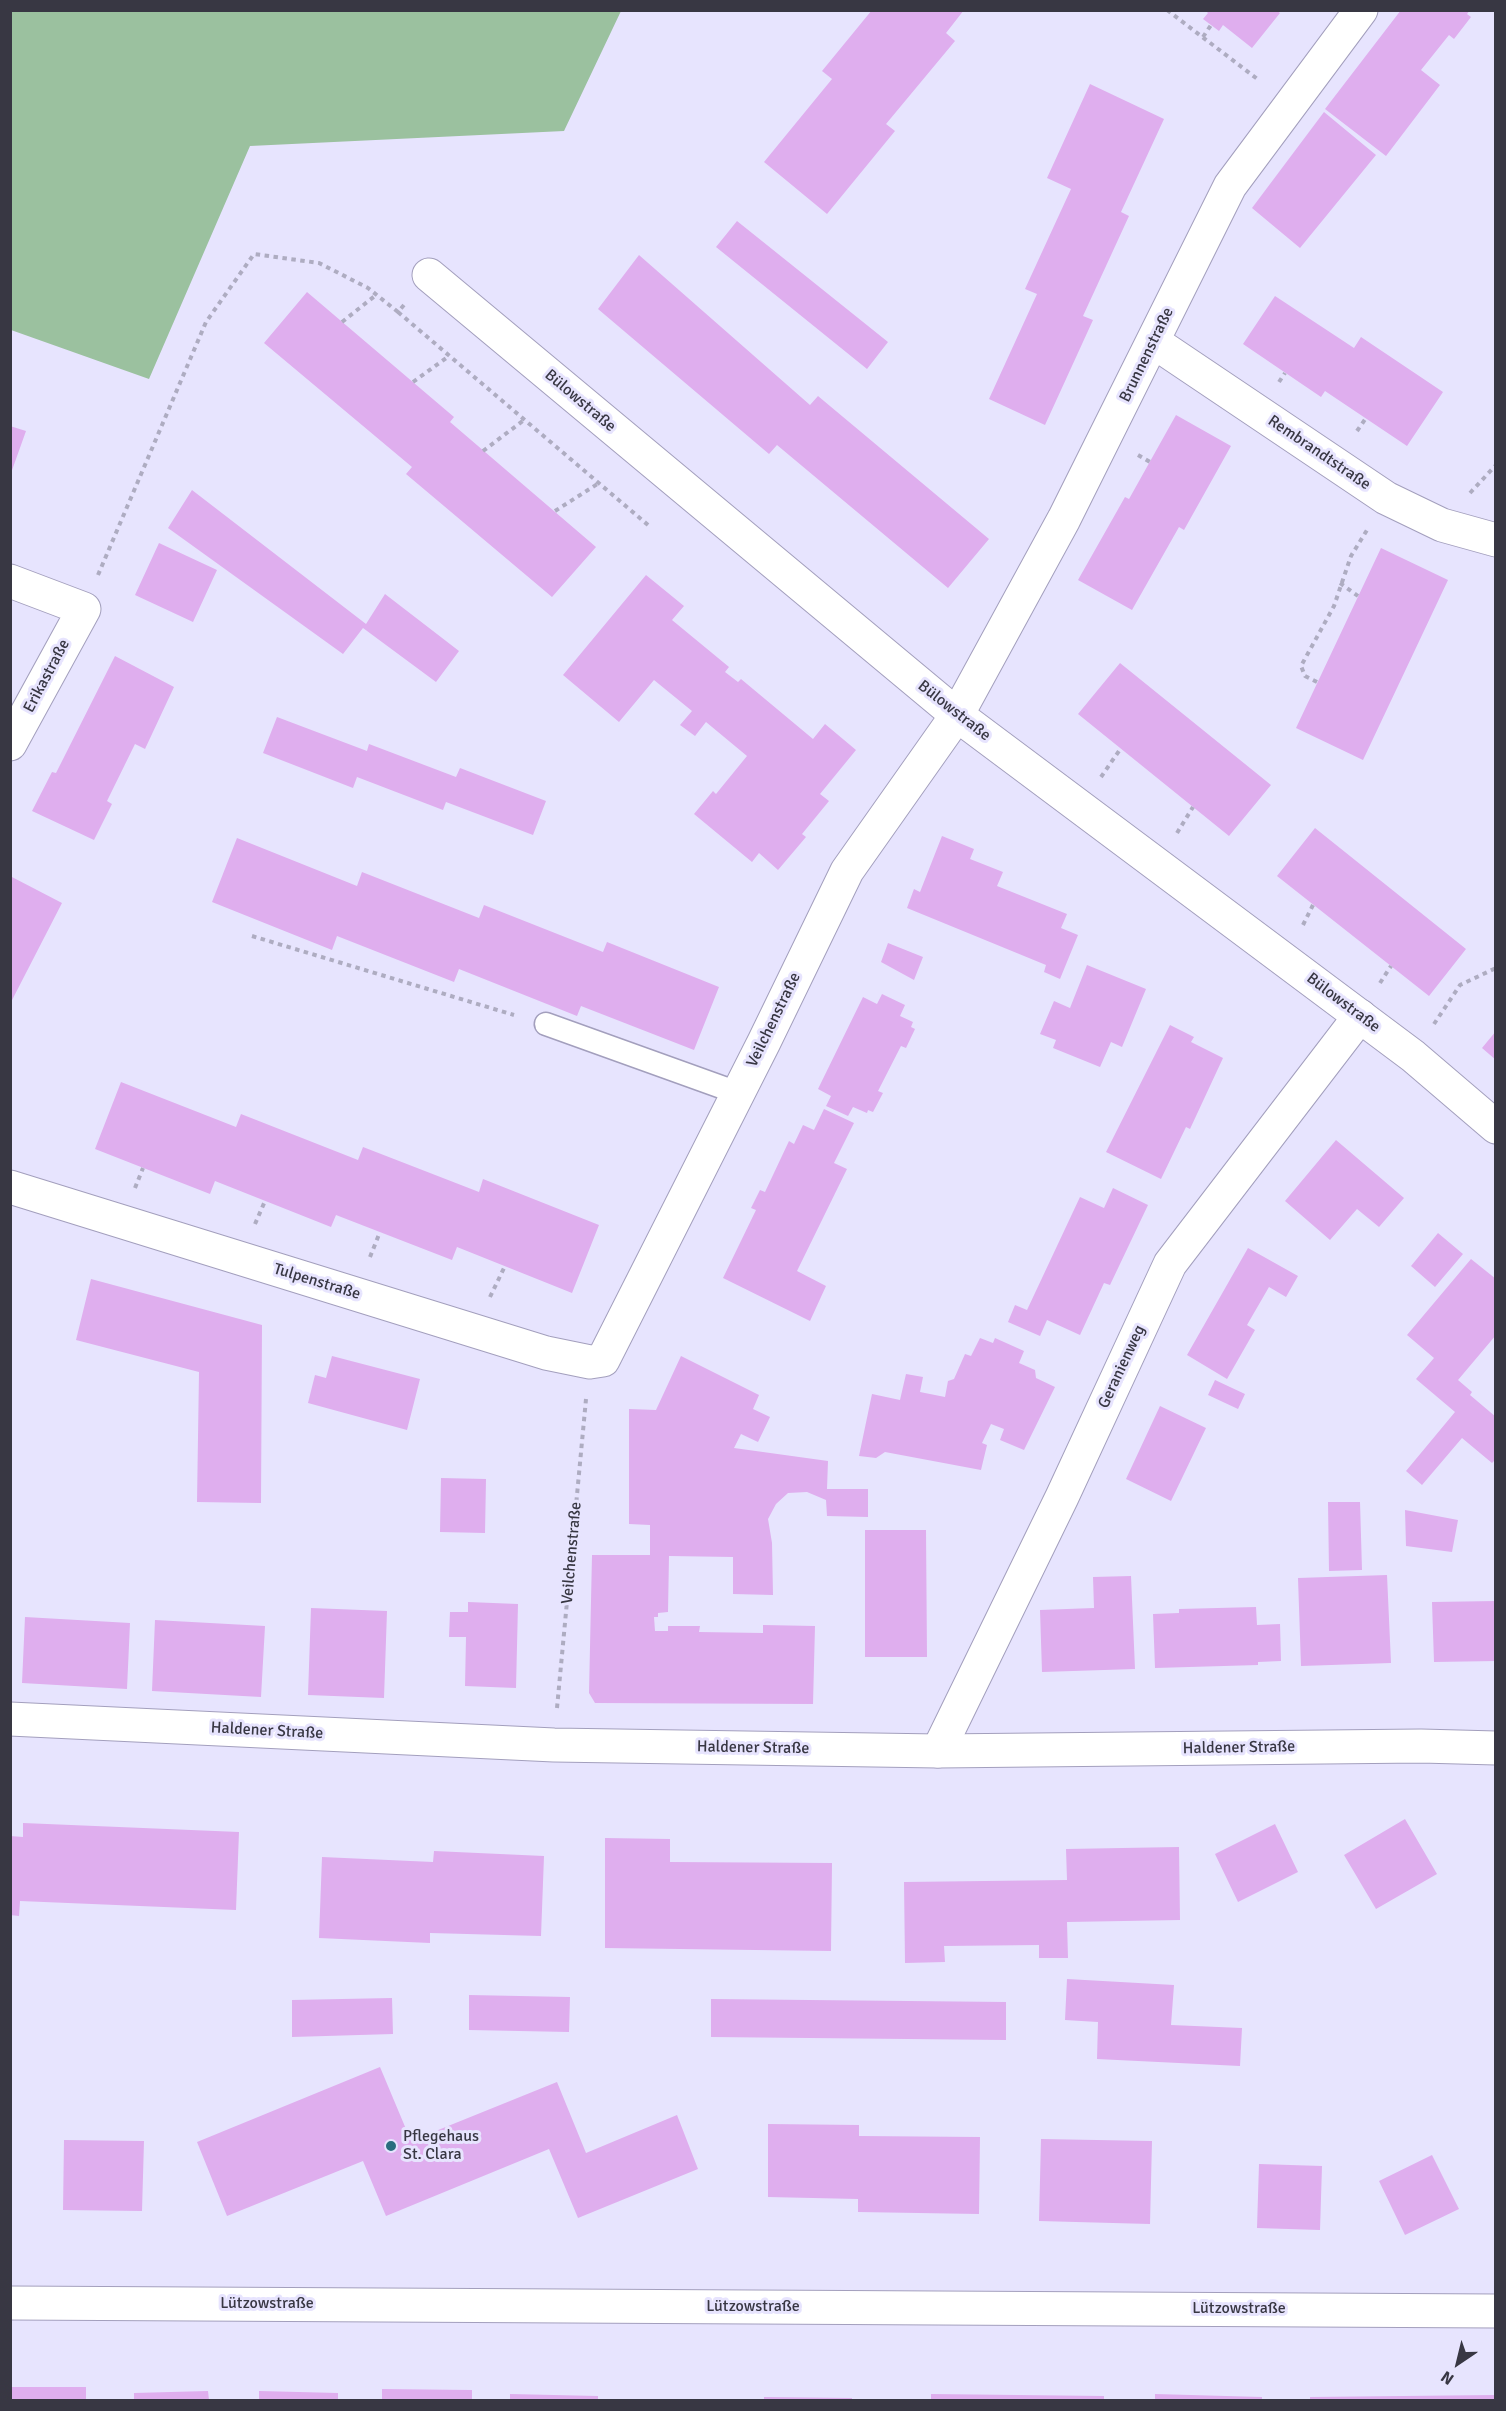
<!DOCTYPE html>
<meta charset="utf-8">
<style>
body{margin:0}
#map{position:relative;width:1506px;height:2411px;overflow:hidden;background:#e7e4fe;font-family:Signika,sans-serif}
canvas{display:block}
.frame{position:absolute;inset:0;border:12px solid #383743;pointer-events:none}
.north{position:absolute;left:1428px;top:2333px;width:60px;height:60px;-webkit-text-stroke:4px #e7e4fe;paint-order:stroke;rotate:215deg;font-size:16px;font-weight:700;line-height:24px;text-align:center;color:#383743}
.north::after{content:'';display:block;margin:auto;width:21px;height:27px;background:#383743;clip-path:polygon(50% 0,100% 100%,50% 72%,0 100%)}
</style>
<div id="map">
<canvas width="1506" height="2411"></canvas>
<div class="frame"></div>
<div class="north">N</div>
</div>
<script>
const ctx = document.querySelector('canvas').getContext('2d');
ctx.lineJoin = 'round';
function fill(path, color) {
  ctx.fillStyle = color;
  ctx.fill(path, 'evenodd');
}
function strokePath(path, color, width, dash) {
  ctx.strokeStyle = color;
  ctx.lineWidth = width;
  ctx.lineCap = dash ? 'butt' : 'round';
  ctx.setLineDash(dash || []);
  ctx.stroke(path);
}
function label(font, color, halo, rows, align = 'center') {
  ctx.font = font + ' Signika,sans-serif';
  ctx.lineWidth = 6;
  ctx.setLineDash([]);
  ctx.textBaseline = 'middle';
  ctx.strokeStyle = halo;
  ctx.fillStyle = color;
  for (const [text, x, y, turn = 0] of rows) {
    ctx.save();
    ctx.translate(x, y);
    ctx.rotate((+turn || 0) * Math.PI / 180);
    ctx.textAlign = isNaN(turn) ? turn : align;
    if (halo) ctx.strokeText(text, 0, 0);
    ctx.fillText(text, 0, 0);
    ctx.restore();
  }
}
fill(new Path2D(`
 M10,11L11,10L621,11L564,131L250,146L149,379L11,330Z`), '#9bc19f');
fill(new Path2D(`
 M872,10H964L946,33L955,41L886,124L895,131L827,214L764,162L832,79L822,71Z
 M1205,10H1276L1280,13L1252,48L1223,25L1219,31L1203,19L1208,13Z
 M1401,10H1470L1467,14L1471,17L1454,39L1449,35L1421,70L1440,85L1386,156L1325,109Z
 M1090,84L1164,119L1121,212L1129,216L1083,316L1093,320L1045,425L989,399L1037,294L1025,289L1071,189L1047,178Z
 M1324,112L1376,155L1300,248L1252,208Z
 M737,221L888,342L867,369L716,247Z
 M639,255L810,405L818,396L989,539L948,588L777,445L769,454L598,309Z
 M307,292L454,417L450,422L596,547L552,597L406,474L412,467L264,343Z
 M1275,296L1354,348L1361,337L1443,392L1407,446L1325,391L1321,397L1243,344Z
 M1176,415L1231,446L1184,530L1179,527L1132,610L1078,580L1125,497L1129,499Z
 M10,426L26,431L11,473H10Z
 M192,490L366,624L385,594L459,651L436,682L363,628L343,654L168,528Z
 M159,543L217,570L193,622L135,595Z
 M1381,548L1448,580L1363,760L1296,728Z
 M646,575L684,606L672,620L729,667L725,672L738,682L741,679L813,739L825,724L856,750L820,794L829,801L802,834L806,837L778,870L759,853L752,862L694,814L713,791L716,794L747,756L706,722L695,736L680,725L692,711L654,680L619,722L563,675Z
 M115,656L174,687L145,749L135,744L107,801L112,804L94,840L32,811L52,772L56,773Z
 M1120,663L1271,785L1229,836L1078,714Z
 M277,717L367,751L369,744L456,777L460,768L546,801L533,835L446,802L443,810L357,777L353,788L263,753Z
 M1315,828L1466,949L1429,996L1277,876Z
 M942,836L974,849L970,859L1003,872L997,886L1067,914L1061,928L1078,935L1060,979L1044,972L1046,965L907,908L914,889L920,892Z
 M237,838L357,886L362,872L479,918L484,905L603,952L607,942L719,987L694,1050L581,1006L577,1016L459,969L454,982L337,936L332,950L212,902Z
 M10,876L62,903L10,1004Z
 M888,943L923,957L914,980L881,962Z
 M1087,965L1146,989L1122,1047L1111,1042L1100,1067L1053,1048L1056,1040L1040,1034L1054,1001L1070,1008Z
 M882,994L905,1005L900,1016L913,1022L911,1027L915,1029L906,1048L901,1046L878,1091L883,1093L873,1112L868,1110L867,1113L853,1107L848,1116L826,1106L831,1096L818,1089L863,997L877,1004Z
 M1170,1025L1194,1037L1191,1042L1223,1058L1190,1129L1186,1127L1161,1179L1106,1152Z
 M1496,1031V1060L1482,1048Z
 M121,1082L236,1127L241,1114L358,1160L363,1147L479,1192L483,1179L599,1225L572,1293L457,1247L452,1260L336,1215L331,1227L215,1181L210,1194L95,1149Z
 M824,1109L854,1123L834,1163L847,1169L797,1271L826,1286L810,1321L723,1278L756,1210L751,1208L760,1190L765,1192L789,1141L794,1144L803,1125L814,1130Z
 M1336,1140L1404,1198L1379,1227L1357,1209L1330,1240L1285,1201Z
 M1113,1188L1148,1205L1110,1285L1104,1283L1080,1335L1047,1320L1040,1336L1008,1322L1015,1305L1027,1310L1080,1197L1104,1208Z
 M1438,1233L1463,1254L1435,1287L1411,1266Z
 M1248,1248L1298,1276L1286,1297L1269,1287L1247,1325L1255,1330L1227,1379L1187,1355Z
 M1471,1259L1496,1279V1335L1458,1380L1472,1392L1470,1395L1496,1417V1459L1492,1463L1462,1438L1422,1485L1406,1471L1455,1412L1416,1379L1434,1358L1407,1335Z
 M91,1279L262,1325L261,1503L197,1502L199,1372L76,1340Z
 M980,1338L993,1343L995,1338L1024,1351L1019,1363L1035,1370L1036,1378L1055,1387L1024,1450L1000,1440L1004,1429L991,1424L982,1443L987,1445L981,1470L885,1452L876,1458L859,1456L872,1394L900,1400L906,1374L923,1377L920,1392L945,1397L948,1381L954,1379L965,1354L971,1356Z
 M332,1356L420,1379L407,1430L308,1403L315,1375L326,1378Z
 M681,1356L759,1395L753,1409L770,1417L758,1442L741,1434L734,1448L828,1461L827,1489H868V1517L827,1516L826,1500L807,1492L788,1493L776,1504L768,1519L772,1543L773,1595L733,1594V1557L669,1556L668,1612L658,1613V1617H654L655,1631H668V1626H700L699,1632L763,1633V1625L815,1626L813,1704L595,1703L589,1693L592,1555H650V1525L629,1524V1409L656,1410Z
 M1215,1380L1245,1394L1238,1409L1208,1395Z
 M1160,1406L1206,1428L1171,1501L1126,1479Z
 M441,1478L486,1479L485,1533L440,1532Z
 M1328,1502H1360L1362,1570L1329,1571Z
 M1405,1510L1458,1520L1452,1552L1406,1546Z
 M865,1530H926L927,1657H865Z
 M1387,1575L1391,1663L1301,1666L1298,1578Z
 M1131,1576L1135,1669L1042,1672L1040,1610L1094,1608L1093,1577Z
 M1496,1601V1661L1434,1662L1432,1602Z
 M468,1602L518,1604L516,1688L465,1686L466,1637H449L450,1612H468Z
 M1256,1607L1257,1625L1280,1624L1281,1661L1258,1662V1665L1155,1668L1153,1614L1179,1613V1609Z
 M311,1608L387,1611L384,1698L308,1695Z
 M25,1617L130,1623L127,1689L22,1683Z
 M155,1620L265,1626L261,1697L152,1691Z
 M1405,1819L1437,1874L1376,1909L1344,1855Z
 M23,1823L239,1832L236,1910L20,1901L19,1916L10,1915V1836L23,1837Z
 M1275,1824L1298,1872L1238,1902L1215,1854Z
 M605,1838L670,1839V1862L832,1863L831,1951L605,1948Z
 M1179,1847L1180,1920L1067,1922L1068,1958H1039V1945L944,1946L945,1962L905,1963L904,1882L1067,1880L1066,1849Z
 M434,1851L544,1856L541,1936L430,1933V1943L319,1938L322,1857L433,1862Z
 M1067,1979L1174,1985L1171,2025L1242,2028L1240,2066L1097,2059L1098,2022L1065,2020Z
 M469,1995L570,1997L569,2032L469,2030Z
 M392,1998L393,2034L292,2037V2000Z
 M711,1999L1006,2002V2040L711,2037Z
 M380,2067L411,2141L557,2082L586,2153L677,2115L698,2169L578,2218L549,2149L386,2216L363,2161L227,2216L197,2142Z
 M768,2124L859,2125V2136L980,2137L979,2214L858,2212V2199L768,2197Z
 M1041,2139L1152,2141L1150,2224L1039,2221Z
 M64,2140L144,2141L142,2211L63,2210Z
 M1432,2155L1459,2209L1405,2235L1379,2181Z
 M1259,2164L1322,2166L1320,2230L1257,2228Z
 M10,2387H86V2400H10Z
 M382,2389L472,2390V2400H382Z
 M208,2391L209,2400H134V2393Z
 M259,2391L338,2393V2400H259Z
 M510,2394L598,2396V2400H510Z
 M931,2394L1104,2396V2400H931Z
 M1155,2394L1262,2397V2400H1155Z
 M1495,2395L1496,2400H1310V2397Z
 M764,2397L852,2398V2400H764Z`), '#dfaeee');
const service = new Path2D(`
 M546,1024L738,1093`);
const minor = new Path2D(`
 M1154,342L1386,498L1442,525L1496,540
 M10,581L84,609L10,744
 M10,1187L546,1353L590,1362L603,1360L764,1042L847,871L957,715L429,275
 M938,1751L1062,1497L1170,1264L1360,1016`);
const tertiary = new Path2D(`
 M1361,10L1230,186L1064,519L957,715L1413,1056L1496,1127
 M10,2303L1496,2311`);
const secondary = new Path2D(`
 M10,1719L554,1745L938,1751L1421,1746L1496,1748`);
strokePath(service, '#a39fbd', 25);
strokePath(minor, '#a39fbd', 35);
strokePath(tertiary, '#a39fbd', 35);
strokePath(secondary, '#a39fbd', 35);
strokePath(new Path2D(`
 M1167,10L1260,81
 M1203,37L1211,25
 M398,312L648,525
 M342,322L376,295
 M413,382L449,356
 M1279,382L1285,373
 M1357,431L1366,418
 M483,451L524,420
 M1138,455L1150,462
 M1470,493L1496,465
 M555,511L599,483
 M98,575L206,322L254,254L319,263L368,288L398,312L404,305
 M1340,583L1358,596
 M1317,682L1305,676L1301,666L1334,606L1351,556L1367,530
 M1101,777L1121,748
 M1177,833L1193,807
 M1303,925L1313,905
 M252,936L514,1015
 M1380,983L1391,966
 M1434,1024L1460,985L1496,968
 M135,1188L143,1168
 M255,1224L265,1201
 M370,1257L380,1232
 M490,1297L505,1266
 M557,1708L586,1399`), '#aeacc1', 4, [4.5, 4.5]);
strokePath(service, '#fff', 22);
strokePath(minor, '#fff', 33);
strokePath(tertiary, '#fff', 33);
strokePath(secondary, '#fff', 33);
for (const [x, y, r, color] of [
 [391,2146,6,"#296d7e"]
]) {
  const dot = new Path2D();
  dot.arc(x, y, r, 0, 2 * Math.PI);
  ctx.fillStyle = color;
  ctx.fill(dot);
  strokePath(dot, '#e7e4fe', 2);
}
label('16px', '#383743', '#e7e4fe', [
 ["Brunnenstraße",1147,355,-64],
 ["Bülowstraße",580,401,40],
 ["Rembrandtstraße",1319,453,34],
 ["Erikastraße",47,676,-62],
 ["Bülowstraße",954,711,38],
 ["Bülowstraße",1343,1003,37],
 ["Veilchenstraße",774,1020,-64],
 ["Tulpenstraße",317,1282,17],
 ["Geranienweg",1122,1367,-65],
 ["Veilchenstraße",572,1553,-85],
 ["Haldener Straße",267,1731,3],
 ["Haldener Straße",753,1748,1],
 ["Haldener Straße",1239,1748,-1],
 ["Lützowstraße",267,2304],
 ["Lützowstraße",753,2307],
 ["Lützowstraße",1239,2309]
]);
label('16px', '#383743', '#e7e4fe', [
 ["Pflegehaus",403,2137],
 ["St. Clara",403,2155]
], 'left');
</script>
